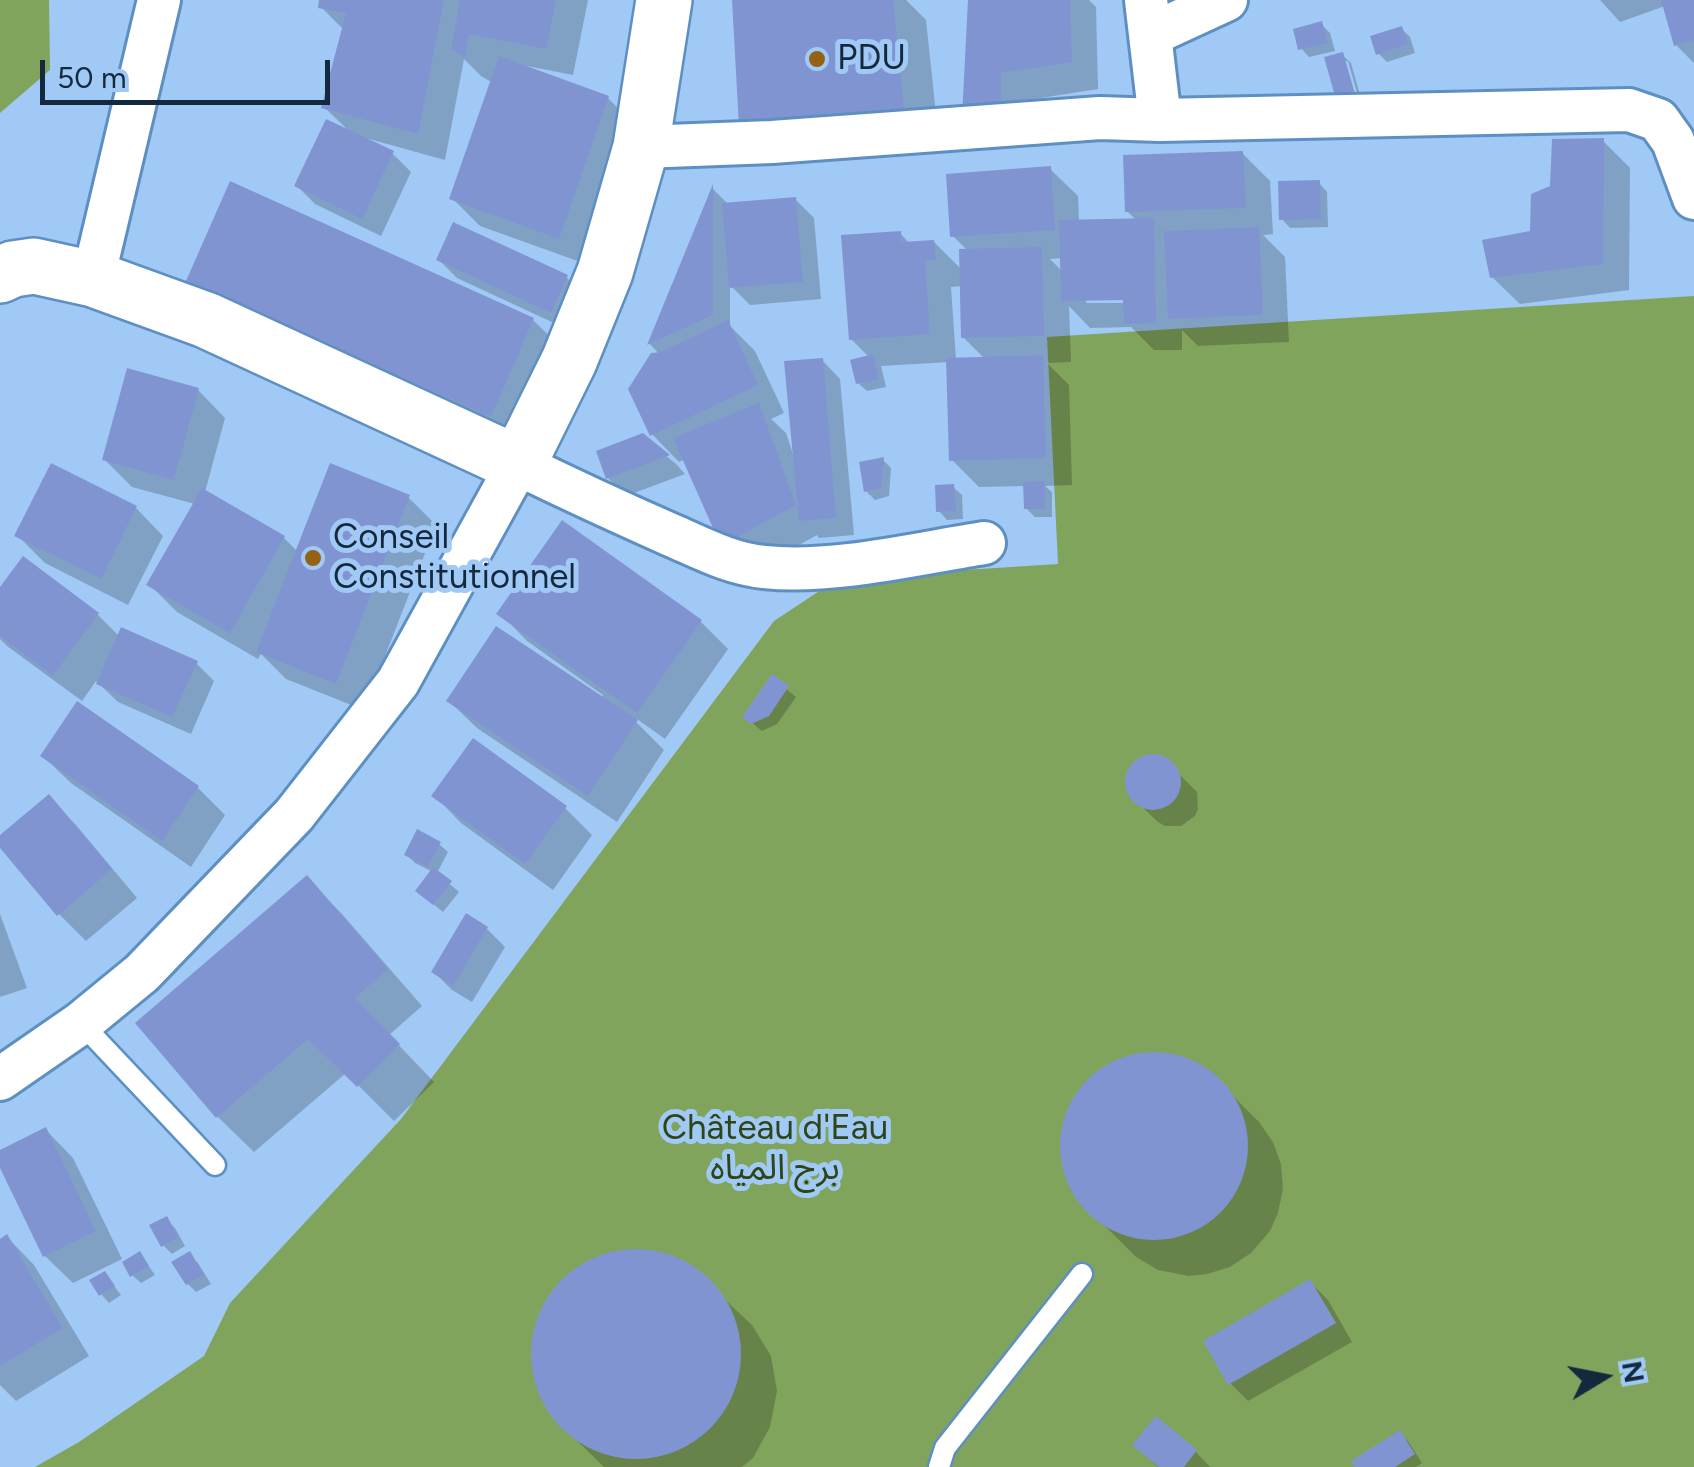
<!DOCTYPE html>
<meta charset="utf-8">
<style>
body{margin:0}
#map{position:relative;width:1694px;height:1467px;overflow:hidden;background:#a0c9f5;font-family:Figtree,sans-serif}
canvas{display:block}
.north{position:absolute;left:1554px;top:1327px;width:100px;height:100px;-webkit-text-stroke:8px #a0c9f5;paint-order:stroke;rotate:80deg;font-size:28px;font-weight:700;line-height:40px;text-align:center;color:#14293e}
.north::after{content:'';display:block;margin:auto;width:35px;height:45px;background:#14293e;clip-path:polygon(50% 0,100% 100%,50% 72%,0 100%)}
.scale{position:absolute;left:40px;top:60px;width:290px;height:45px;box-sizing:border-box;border:5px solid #14293e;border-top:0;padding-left:12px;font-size:30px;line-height:35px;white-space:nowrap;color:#14293e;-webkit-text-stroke:8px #a0c9f5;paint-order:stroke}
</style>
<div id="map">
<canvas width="1694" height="1467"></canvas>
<div class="north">N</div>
<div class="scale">50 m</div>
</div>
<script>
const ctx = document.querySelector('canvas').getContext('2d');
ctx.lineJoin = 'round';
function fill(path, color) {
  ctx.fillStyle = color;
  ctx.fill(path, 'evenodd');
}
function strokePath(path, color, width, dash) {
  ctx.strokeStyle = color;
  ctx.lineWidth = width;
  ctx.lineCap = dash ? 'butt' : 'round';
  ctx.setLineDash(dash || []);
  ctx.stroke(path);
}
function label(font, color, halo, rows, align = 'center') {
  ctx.font = font + ' Figtree,"Noto Sans Arabic",sans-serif';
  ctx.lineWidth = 10;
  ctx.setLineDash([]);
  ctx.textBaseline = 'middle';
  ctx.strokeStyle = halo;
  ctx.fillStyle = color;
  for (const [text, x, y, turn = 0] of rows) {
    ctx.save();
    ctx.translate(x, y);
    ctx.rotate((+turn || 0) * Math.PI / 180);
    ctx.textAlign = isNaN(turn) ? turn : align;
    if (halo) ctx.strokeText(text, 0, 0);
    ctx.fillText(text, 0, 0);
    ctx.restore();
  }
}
fill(new Path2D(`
 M0,0H49L50,70L0,113Z
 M1694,296V1467H35L79,1442L204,1356L230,1303L401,1119L774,621L839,578L1058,564L1047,337Z`), '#81a45d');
fill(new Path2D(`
 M322,0H588L573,75L527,66L526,69L608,98L635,126L586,264L480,226L452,198L493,83L481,76L464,59L445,160L369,139L368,142L392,153L411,172L381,236L315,204L297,186L349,131L324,107L344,30L321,7Z
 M734,0H906L926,20L940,152L777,161Z
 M970,0H1089L1096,7L1098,89L1028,100V135L991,143Z
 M1600,0H1694V63L1676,45L1665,6L1620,22Z
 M1321,24L1330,33L1335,51L1309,57L1301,48Z
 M1402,29L1410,37L1415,53L1387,62L1378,53Z
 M1342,55L1351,63L1362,102L1360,103L1348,61H1343Z
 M1603,141L1630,168L1629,290L1520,304L1492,277L1532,233L1552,188Z
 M1242,153L1270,181L1273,234L1263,235L1285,257L1289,342L1198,346L1182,330V350H1154L1131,327L1090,328L1069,306L1071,362L1047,363L1069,385L1072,485L1045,486L1052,492V517H1035L1026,508L1025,486L979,487L952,460L949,362L881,366L886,387L867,391L858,383L870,358L851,339L900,233L910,244L934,242L962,270L968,251L953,236L1050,169L1078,196L1079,222L1137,221L1127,211ZM1062,258V271L1050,259ZM962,286L963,337L985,359L956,360L951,287ZM1086,298H1135V303H1086Z
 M1319,183L1327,192L1328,227L1290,228L1282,219Z
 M713,189L729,205L795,199L814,218L821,299L750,305L730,285V326L755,351L784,413L771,419L786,433L793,454L822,360L840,379L854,535L819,538L817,535L750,572L685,459L679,462L652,434L660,355L650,344Z
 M439,260L566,277L585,295L569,330L457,278Z
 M189,280L533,320L569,355L527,451L225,316Z
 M198,390L225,418L205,492L284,538L298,552L408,497L436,525L364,710L286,679L261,654L258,659L177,612L150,585L195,504L132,487L104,459Z
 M642,436L676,464L685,474L626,496L608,478Z
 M883,460L891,468L889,496L875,500L866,491Z
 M953,487L962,495L963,519L947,520L939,511Z
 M136,508L163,536L128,605L45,563L17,535Z
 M562,523L701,622L728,649L665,739L637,719L635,721L664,750L617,822L477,728L449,701L601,699L603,695L527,641L500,613Z
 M0,592L98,615L120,637L196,663L214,681L191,734L118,702L96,681L82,701L7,646L0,639Z
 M772,677L796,697L777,724L762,731L745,717Z
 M78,705L198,788L225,815L191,867L71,783L43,756Z
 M1148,757L1165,760L1197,792L1198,809L1195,816L1181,826H1165L1158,822L1132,797L1129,789L1130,772L1140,760Z
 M434,795L565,808L592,835L553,890L461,823Z
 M48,797L76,825L137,898L86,941L59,914L0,844V838Z
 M439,844L448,852L437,873L459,892L443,912L427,899L433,872L415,863L407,855Z
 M307,878L342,914L422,1006L389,1035L434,1082L394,1121L346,1073L254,1152L218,1117L138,1023Z
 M0,914L27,988L0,997Z
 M487,929L505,947L472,1002L452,990L434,972Z
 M1159,1055L1183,1060L1206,1071L1222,1085L1259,1122L1273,1142L1281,1164L1283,1189L1278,1213L1270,1231L1251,1253L1230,1267L1207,1274L1189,1276L1158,1270L1136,1257L1082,1203L1071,1184L1063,1159L1064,1133L1069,1112L1083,1089L1096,1075L1117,1062L1138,1056Z
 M46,1130L73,1158L122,1259L73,1283L45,1256L0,1162V1153Z
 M166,1219L175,1228L185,1246L172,1254L163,1245Z
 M7,1237L34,1265L89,1356L16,1401L0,1385V1242Z
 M619,1252L654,1253L688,1265L752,1325L771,1356L777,1391L770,1427L753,1458L742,1467H604L565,1429L546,1403L535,1372L534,1340L544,1309L562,1282L588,1263Z
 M140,1254L155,1275L141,1283L132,1275Z
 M189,1254L198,1263L211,1284L196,1292L188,1284Z
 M105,1274L121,1295L109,1303L101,1294Z
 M1310,1282L1328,1300L1352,1342L1248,1401L1230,1383Z
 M1157,1420L1196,1452L1210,1467H1158L1135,1445Z
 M1400,1433L1408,1441L1422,1463L1416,1467H1358Z`), '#0003');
fill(new Path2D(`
 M319,0H444L418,134L321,108L346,13L318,8Z
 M460,0H556L546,49L469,34L465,58L451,49Z
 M732,0H893L905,117L739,127Z
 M968,0H1070L1072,62L1001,73V108L962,117Z
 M1661,0H1694V40L1674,46Z
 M1322,21L1328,43L1298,50L1293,29Z
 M1402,26L1408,44L1376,55L1370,36Z
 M1343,52L1355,94L1336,100L1324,57Z
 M499,56L609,96L559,239L449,199Z
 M326,119L394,151L362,219L294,186Z
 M1604,138L1603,264L1490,278L1482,240L1530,231L1531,194L1550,186L1552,139Z
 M1243,151L1246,208L1125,212L1123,155Z
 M1051,166L1055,230L950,237L946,174Z
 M1320,180L1321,219L1279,220L1278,181Z
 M230,181L534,318L491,417L186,281Z
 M713,184V315L647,345Z
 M796,197L803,282L729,288L722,203Z
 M1154,218L1156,323L1124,324L1123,300L1061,301L1059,220Z
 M453,222L568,275L551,313L436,260Z
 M1259,227L1263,315L1168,319L1164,231Z
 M901,231L902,242L934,240L936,260L925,261L930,334L849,340L841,235Z
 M1042,247L1044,336L961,338L959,249Z
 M728,320L758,385L650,436L628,389L651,353L661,352Z
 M873,354L879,379L856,384L850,360Z
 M1043,355L1046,458L949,461L946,358Z
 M823,358L836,518L799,521L784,361Z
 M127,368L199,388L174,480L102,460Z
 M759,403L796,505L721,546L673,438Z
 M643,433L670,455L606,479L596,451Z
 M884,457L881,488L864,492L859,462Z
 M51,463L137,506L101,579L14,536Z
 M330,463L410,495L336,684L256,652Z
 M1044,481L1045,509H1024L1023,482Z
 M954,484L956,511L936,512L935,485Z
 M202,488L285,536L230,633L146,585Z
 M562,520L702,620L637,713L496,614Z
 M23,556L99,613L53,676L0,636V587Z
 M496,626L638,720L588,796L446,701Z
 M121,627L198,661L172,717L96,684Z
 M772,674L789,686L769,716L751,724L742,717Z
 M77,701L199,786L162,841L40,756Z
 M473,738L567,806L525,864L431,796Z
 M1125 782a28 28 0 1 1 56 0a28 28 0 1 1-56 0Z
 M49,794L112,869L57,916L0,848V835Z
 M417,829L441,842L428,867L404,855Z
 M433,867L452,881L433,905L415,891Z
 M307,875L388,969L355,998L400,1044L357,1087L308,1039L216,1118L135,1023Z
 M466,913L488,927L453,986L431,972Z
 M1060 1146a94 94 0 1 1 188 0a94 94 0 1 1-188 0Z
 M46,1127L96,1231L43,1257L0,1168V1150Z
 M167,1216L178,1237L161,1247L149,1225Z
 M7,1234L63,1328L0,1366V1239Z
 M531 1354a105 105 0 1 1 210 0a105 105 0 1 1-210 0Z
 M140,1251L149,1266L130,1277L122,1262Z
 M190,1251L204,1275L186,1285L171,1262Z
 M105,1271L115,1286L99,1296L89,1280Z
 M1310,1279L1336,1323L1228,1385L1203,1341Z
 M1156,1416L1197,1450L1184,1467H1159L1132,1445Z
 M1400,1430L1415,1454L1395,1467H1355L1351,1461Z`), '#8194d2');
const lane = new Path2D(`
 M81,1023L215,1165
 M939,1467L945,1448L1082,1274`);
const street = new Path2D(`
 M1146,0L1160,120
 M1150,35L1226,0
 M641,147L772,142L1100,118L1160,120L1629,110L1658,120L1673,141L1694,198
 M93,279L159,0
 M0,1079L81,1023L142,973L294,815L398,682L518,464C569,489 619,512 671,535C701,548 731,564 764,567C833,574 915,554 984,543`);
const secondary = new Path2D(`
 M0,275L13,269L34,266L93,279L206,320L518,464L569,361L605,272L641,147L664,0`);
strokePath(lane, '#5d8fc2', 25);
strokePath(street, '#5d8fc2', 48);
strokePath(secondary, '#5d8fc2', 60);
strokePath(lane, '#fff', 20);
strokePath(street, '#fff', 42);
strokePath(secondary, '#fff', 55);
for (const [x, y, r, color] of [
 [817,59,10,"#946115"],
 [313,558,10,"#946115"]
]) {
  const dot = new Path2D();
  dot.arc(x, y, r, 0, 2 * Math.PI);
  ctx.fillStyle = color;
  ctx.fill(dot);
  strokePath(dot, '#a0c9f5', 4);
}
label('35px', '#14293e', '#a0c9f5', [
 ["PDU",837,59],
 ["Conseil",333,538],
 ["Constitutionnel",333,578]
], 'left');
label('35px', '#2f4515', '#a0c9f5', [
 ["Château d'Eau",775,1129],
 ["برج المياه",775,1169]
]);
</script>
